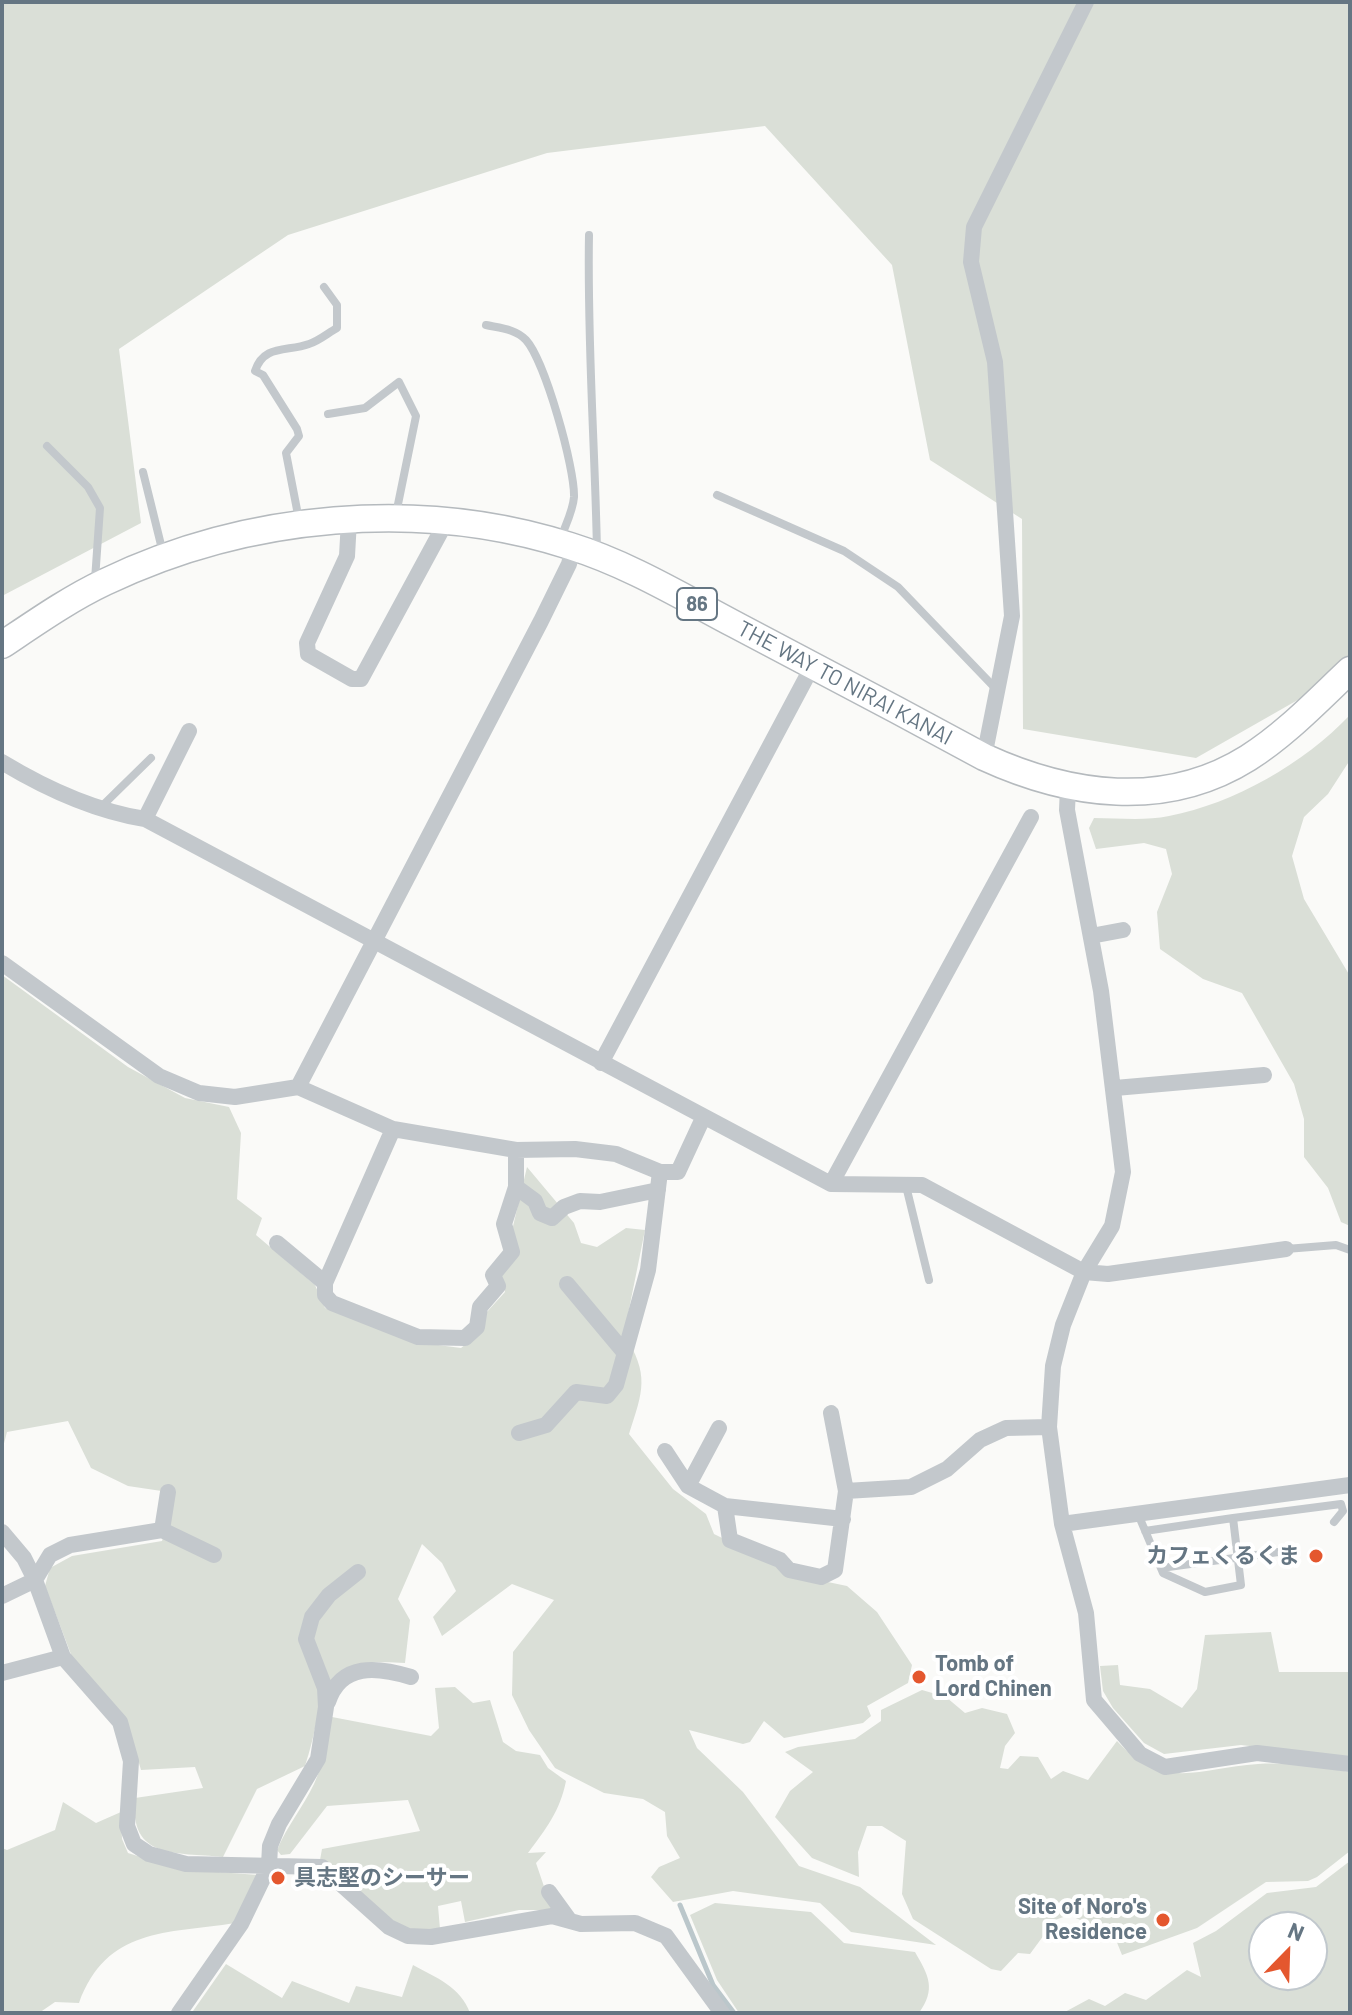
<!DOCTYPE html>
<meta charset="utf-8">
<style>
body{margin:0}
#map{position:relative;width:1352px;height:2015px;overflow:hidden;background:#fafaf8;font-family:Barlow,sans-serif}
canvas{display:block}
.frame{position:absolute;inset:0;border:4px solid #657683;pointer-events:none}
.north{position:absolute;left:1248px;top:1911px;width:80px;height:80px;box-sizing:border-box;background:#fff;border:2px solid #c1c8cd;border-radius:50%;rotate:23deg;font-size:22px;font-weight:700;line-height:32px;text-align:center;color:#657683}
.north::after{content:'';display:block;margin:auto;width:28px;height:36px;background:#e4572e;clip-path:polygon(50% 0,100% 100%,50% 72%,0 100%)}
</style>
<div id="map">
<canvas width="1352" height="2015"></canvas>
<div class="frame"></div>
<div class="north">N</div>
</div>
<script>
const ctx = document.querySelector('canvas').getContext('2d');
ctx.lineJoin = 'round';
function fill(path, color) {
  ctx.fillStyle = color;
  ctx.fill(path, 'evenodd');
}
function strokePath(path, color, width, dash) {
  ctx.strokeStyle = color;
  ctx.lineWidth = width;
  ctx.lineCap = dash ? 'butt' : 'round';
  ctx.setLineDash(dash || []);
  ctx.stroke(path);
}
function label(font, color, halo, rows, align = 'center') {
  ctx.font = font + ' Barlow,"Noto Sans JP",sans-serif';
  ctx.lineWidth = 8;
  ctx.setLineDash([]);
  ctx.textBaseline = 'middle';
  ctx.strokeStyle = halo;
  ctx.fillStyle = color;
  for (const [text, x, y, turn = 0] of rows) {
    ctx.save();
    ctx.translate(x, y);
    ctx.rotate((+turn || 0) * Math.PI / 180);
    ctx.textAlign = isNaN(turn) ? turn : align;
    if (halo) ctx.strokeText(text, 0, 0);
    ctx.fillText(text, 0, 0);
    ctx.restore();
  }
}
fill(new Path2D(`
 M2,2H1350V654L1324,685L1196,758L1023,729L1022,519L930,460L892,265L765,126L547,153L288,235L119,349L141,523L2,596Z
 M1350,715V760L1328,794L1304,817L1292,856L1304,899L1350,976V1226L1341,1222L1328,1188L1304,1157V1119L1294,1084L1242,993L1203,979L1160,949L1157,912L1172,874L1166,849L1144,843L1096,849L1089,828L1094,818C1118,818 1145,821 1169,816C1235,803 1303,764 1350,715Z
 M2,975L128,1067L185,1098L229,1107L241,1133L237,1199L262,1218L256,1235L315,1285L325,1308L415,1342L461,1348L481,1332L485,1314L505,1292L501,1277L527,1167L574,1223L581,1243L597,1247L626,1228L645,1230L624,1334C650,1375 643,1391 629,1434L673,1489L706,1514L714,1534L799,1576L847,1586L877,1612L912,1665L908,1683L867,1706L871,1716L863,1723L784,1738L764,1721L750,1742L743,1744L689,1730L697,1748L743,1792L799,1866L860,1887L936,1945L851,1932L820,1903L733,1891L673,1902L651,1877L659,1867L680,1858L667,1836L665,1812L643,1799L604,1793L555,1768L529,1730L512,1695L513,1652L554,1600L512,1584L442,1636L433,1617L456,1591L442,1563L422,1544L398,1599L410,1620L405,1663C308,1656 329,1696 305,1766L257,1789L223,1857C176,1852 129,1860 135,1798L203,1788L195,1767L141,1770L126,1719L72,1657L45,1586L50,1568L72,1556L162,1541L175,1493L128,1486L91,1468L68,1421L7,1432L2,1451Z
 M1271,1632L1279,1672H1350V1758L1241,1745L1164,1754L1144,1743L1113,1708L1103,1691L1100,1666L1118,1665L1120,1685L1150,1689L1182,1708L1197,1689L1205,1635Z
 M455,1687L473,1703L490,1700L503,1742L516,1751L540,1755L548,1768L566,1781C560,1811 546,1829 528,1853L546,1852L536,1863L552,1910H519L465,1922L461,1901L438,1906L440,1929C431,1930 417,1933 408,1931C372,1921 353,1877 320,1860L322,1849L420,1831L408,1800L327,1806L290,1854L281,1855L277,1850C287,1826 303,1807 314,1784C324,1762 328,1740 332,1717L431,1736L439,1728L435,1688Z
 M922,1690L946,1697L965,1713L982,1708L1007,1714L1015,1733L1005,1746L1000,1768L1008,1769L1020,1756L1038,1757L1051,1779L1063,1771L1088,1780L1117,1741C1165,1792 1198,1768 1258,1764C1289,1762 1320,1767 1350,1772V1851L1317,1877L1308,1881L1266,1882L1197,1928L1122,1955L1114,1935L1069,1915L1055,1920L1030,1954L1018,1953L1001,1971L991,1969L913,1919L902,1894L906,1841L882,1826H867L858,1852L859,1877L812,1858L775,1817L790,1791L813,1772L785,1752L798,1747L855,1739L881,1721V1710Z
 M63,1802L96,1823L121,1812L122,1839L128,1853L179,1869L258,1875L235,1923C166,1934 107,1927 79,2003L55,2002L39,2013H2V1848L7,1850L55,1830Z
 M1350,1861V2013H1063L1089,1999L1105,2006L1125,1993L1146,2000L1187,1970L1201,1977L1193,1943L1216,1931L1267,1893L1316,1887ZM1264,1927H1312V1975H1264Z
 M715,1903L811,1912L844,1943L915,1952C929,1976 936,1989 919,2013H739L717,1980L690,1915Z
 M226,1964L282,1998L292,1981L349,2003L356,1986L402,1997L413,1965C435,1977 461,1987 470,2013L193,2011Z`), '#dadfd7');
strokePath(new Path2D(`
 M680,1905L713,1985L734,2013`), '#bbc7cb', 5);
const primary = new Path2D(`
 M2,645C35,623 69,599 105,582C247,514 420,498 570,546C628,564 681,596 734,624C818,668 901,712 984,757C1069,796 1165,810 1248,758C1286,734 1318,700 1350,670`);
strokePath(primary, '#b5babe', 29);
strokePath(new Path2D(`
 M589,235C587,341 595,446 597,551
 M486,325C500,328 516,329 526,340C545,361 575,468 574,497C573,511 565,526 561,538
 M328,414L365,408L399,382L416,416L396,514
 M47,446L88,487L100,508L95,580
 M143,472L163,553
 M717,495L844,551L898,587L997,690
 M299,520L286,453L299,436L297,429L263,375L255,371C264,344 287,352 309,344C319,341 328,333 337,328V305L324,287
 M101,807L151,758
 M906,1186L929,1280
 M1286,1249L1336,1245L1350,1250
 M1138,1514L1163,1573L1205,1592L1241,1585L1233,1518L1145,1531
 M1233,1518L1341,1504L1343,1511L1334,1522
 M1161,1568L1286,1551`), '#c3c8cc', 8);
strokePath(new Path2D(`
 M349,520L347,556L307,643L308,654L352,679H361L446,522
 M984,757L1012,616L995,362L971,262L974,227L1086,2
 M2,762C45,788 96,811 145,819L831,1184L922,1185L1084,1272L1108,1274L1286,1249
 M1068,787L1067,810L1101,991L1123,1172L1112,1226L1084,1272L1063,1325L1053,1366L1049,1427L1062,1524L1086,1613L1094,1700L1140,1754L1165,1767L1257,1753L1350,1764
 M145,819L189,731
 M1091,936L1123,930
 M2,963L159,1076L199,1093L235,1097L298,1087L393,1129L516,1150L575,1149L616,1154L660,1172H678L703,1118
 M601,1063L813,665
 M298,1087L541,621L569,564L573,547
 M1115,1088L1264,1075
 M393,1129L325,1283V1295L332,1303L418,1337L465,1338L477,1327L480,1307L498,1286L493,1275L512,1252L504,1224L516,1187
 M516,1150V1187L535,1201L540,1213L552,1218L564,1207L580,1201L600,1202L658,1190
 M831,1184L1031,817
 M277,1243L325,1283
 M567,1284L624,1352
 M831,1413L846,1491L911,1487L947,1469L980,1440L1006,1428L1049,1427
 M519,1433L546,1425L576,1392L607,1396L616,1385L648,1270L660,1172
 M665,1451L688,1486L725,1506
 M688,1486L719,1428
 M843,1519L725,1506L730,1540L780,1560L789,1570L821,1577L835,1570L846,1491
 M1062,1524L1350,1485
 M162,1530L168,1492
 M2,1532L24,1558L35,1580L2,1596
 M214,1555L162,1530L70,1545L50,1555L35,1580L63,1657L120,1722L131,1761L127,1826L134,1844L149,1854L186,1864L322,1867L389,1927L408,1936L431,1937L552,1916L581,1924L635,1923L666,1936L722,2013
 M2,1673L63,1657
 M328,1702C341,1662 378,1667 411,1677
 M549,1892L570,1921
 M179,2013L241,1924L269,1866L270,1846L279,1824L318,1759L326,1707L325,1688L306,1639L312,1617L329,1595L358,1572`), '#c3c8cc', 16);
strokePath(primary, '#fff', 26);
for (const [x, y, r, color] of [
 [1316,1556,8,"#e4572e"],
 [919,1677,8,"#e4572e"],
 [278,1878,8,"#e4572e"],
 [1163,1920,8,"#e4572e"]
]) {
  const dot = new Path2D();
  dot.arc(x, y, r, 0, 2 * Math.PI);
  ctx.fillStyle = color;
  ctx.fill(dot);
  strokePath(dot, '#fff', 3);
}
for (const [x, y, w] of [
 [697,604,40]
]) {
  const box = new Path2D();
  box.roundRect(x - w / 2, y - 16, w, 32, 6);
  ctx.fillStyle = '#fff';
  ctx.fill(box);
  strokePath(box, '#657683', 2);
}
label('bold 20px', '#657683', null, [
 ["86",697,604]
]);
label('22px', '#657683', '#fff', [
 ["THE WAY TO NIRAI KANAI",845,683,28]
]);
label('bold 22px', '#657683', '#fff', [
 ["カフェくるくま",1300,1556],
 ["Tomb of",935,1664,"left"],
 ["Lord Chinen",935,1689,"left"],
 ["具志堅のシーサー",294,1878,"left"],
 ["Site of Noro's",1147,1907],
 ["Residence",1147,1932]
], 'right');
</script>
